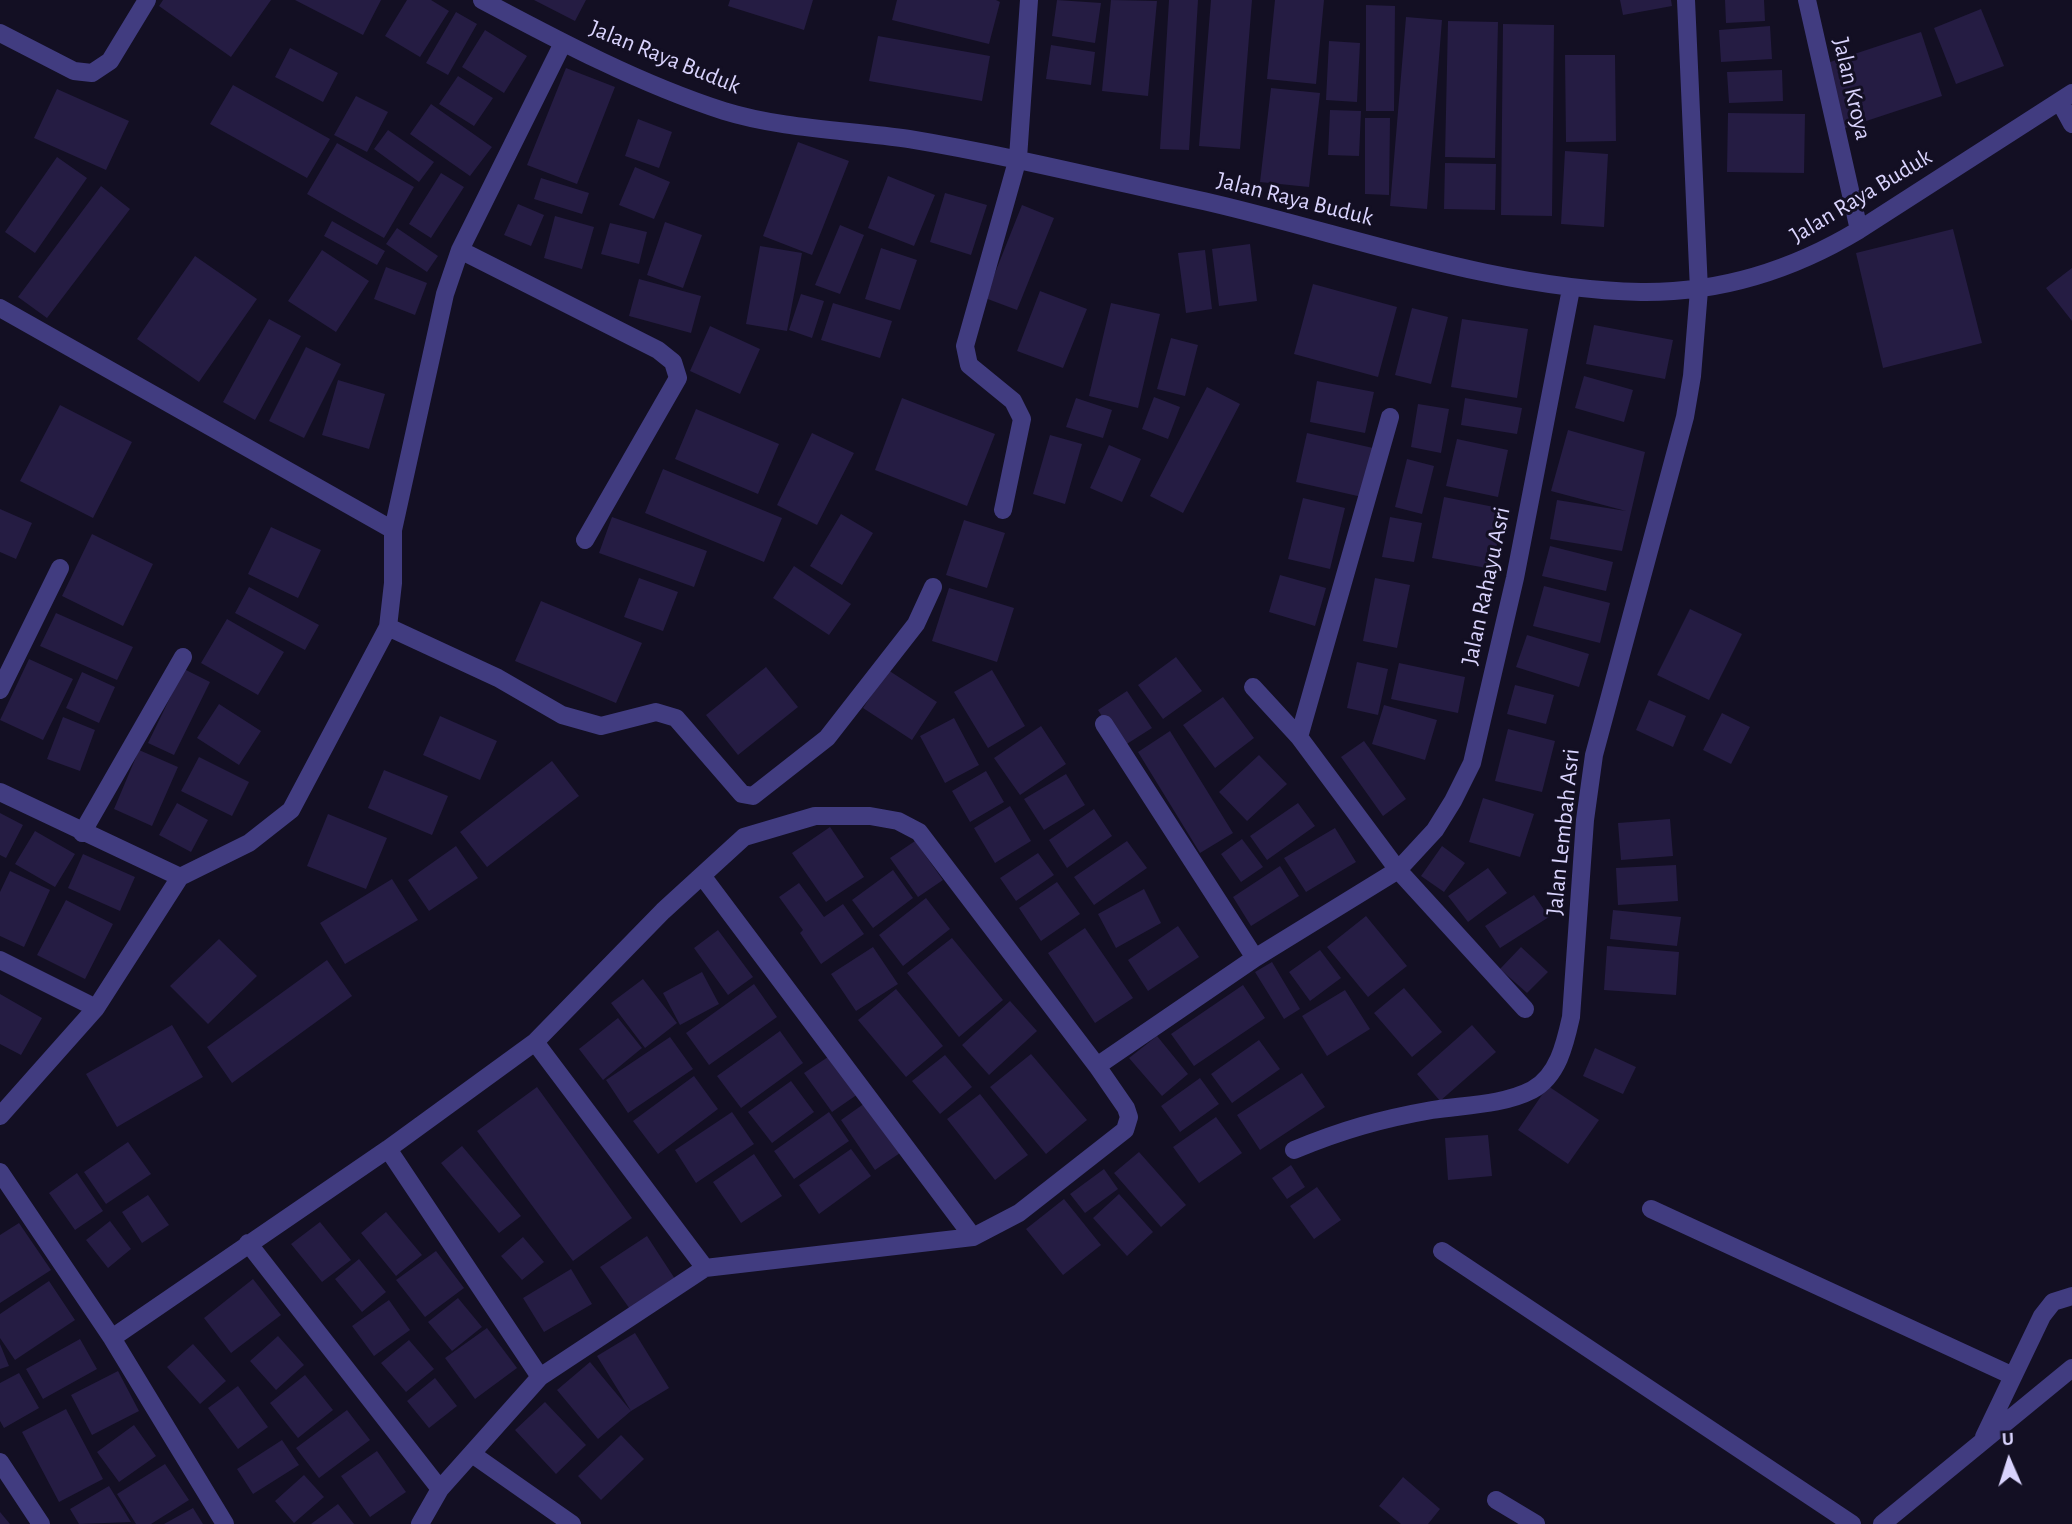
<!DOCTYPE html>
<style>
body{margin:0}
#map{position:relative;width:2072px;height:1524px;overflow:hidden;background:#130f23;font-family:"Alegreya Sans",sans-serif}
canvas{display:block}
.north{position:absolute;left:1974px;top:1426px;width:70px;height:70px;-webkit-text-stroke:5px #130f23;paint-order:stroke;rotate:357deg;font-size:19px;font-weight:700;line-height:28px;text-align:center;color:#d9d3fd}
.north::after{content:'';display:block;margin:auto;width:24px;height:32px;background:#d9d3fd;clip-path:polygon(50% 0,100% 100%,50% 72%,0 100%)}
</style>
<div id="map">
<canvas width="2072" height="1524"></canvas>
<div class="north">U</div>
</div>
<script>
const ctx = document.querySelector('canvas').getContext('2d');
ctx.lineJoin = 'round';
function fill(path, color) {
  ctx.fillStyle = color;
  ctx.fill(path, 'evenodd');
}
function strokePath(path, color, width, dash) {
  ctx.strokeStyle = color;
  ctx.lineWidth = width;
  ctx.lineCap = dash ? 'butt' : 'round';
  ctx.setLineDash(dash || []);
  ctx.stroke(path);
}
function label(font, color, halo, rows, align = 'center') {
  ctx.font = font + ' "Alegreya Sans",sans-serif';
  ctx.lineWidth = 6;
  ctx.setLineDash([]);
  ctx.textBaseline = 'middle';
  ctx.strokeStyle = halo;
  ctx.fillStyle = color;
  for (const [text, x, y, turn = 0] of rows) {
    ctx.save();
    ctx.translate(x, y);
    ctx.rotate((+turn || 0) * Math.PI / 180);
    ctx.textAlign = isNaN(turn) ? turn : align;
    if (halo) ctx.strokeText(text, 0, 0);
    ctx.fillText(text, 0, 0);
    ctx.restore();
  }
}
fill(new Path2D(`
 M163,0H271L231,57L159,6Z
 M295,0H381L363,35Z
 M407,0H431L449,11L420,57L385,36Z
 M534,0H586L575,21Z
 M730,0H813L804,30L728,6Z
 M897,0H996L1000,2L989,44L892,20Z
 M1057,0L1101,3L1095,43L1052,36Z
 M1111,0L1157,1L1148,96L1102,91Z
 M1169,0H1198L1189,150L1160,149Z
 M1211,0H1252L1240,149L1199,146Z
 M1275,0H1324L1316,84L1267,79Z
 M1620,0H1671L1672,6L1623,15Z
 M1725,0H1764L1765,21L1726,23Z
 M1366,5L1395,6L1394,111H1366Z
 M1981,9L2004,66L1956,84L1934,28Z
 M456,12L477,24L448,75L426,63Z
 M1406,17L1442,20L1427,209L1390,206Z
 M1448,21L1498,22L1495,158L1445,157Z
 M1503,24L1554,25L1552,216L1501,215Z
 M1770,26L1772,59L1721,62L1719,30Z
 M485,30L527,56L504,93L462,67Z
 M1921,32L1942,96L1845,128L1824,64Z
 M878,36L990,56L982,101L869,81Z
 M1329,41L1360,43L1357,102L1326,100Z
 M1051,45L1095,52L1091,85L1046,79Z
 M290,48L338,73L323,102L275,77Z
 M1565,55H1615L1616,141L1566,142Z
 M566,68L615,87L577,184L527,165Z
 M1782,70L1783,101L1729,103L1727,72Z
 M458,76L493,98L474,126L439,104Z
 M233,85L330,139L307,178L210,124Z
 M1271,88L1320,93L1309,187L1260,182Z
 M57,89L129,121L106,170L34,138Z
 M356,96L388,112L367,152L334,135Z
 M431,104L492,147L470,176L410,134Z
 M1330,110L1361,111L1359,156L1328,155Z
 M1728,113L1805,114L1804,173L1727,172Z
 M1365,118H1390L1389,195L1365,194Z
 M638,119L672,132L659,168L625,156Z
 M388,130L434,162L419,182L374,149Z
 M798,142L849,161L812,255L763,236Z
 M337,143L414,187L384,238L307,194Z
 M1565,151L1608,154L1604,227L1561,224Z
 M57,157L87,178L35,253L5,232Z
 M1445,163L1496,164L1495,210L1444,209Z
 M635,167L670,182L654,219L619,205Z
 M441,173L464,187L431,238L409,224Z
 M888,176L935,195L914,246L868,228Z
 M541,178L589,193L582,214L534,199Z
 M101,186L130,209L47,318L18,297Z
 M945,193L987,205L971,255L930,242Z
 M518,204L544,215L531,246L504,235Z
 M1022,205L1054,218L1017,310L985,298Z
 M555,216L594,227L582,269L544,258Z
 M332,221L385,251L377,265L324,236Z
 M665,222L702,235L683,288L647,275Z
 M610,223L647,232L639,264L601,254Z
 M840,225L864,235L840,294L815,285Z
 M397,228L438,256L427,272L386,244Z
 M1953,229L1982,343L1883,368L1856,253Z
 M1250,244L1257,301L1219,306L1212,249Z
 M760,246L802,253L787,331L746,324Z
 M881,248L917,260L900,310L865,299Z
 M322,250L369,281L336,332L288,301Z
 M1205,250L1212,309L1186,313L1178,253Z
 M195,256L257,299L199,382L137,339Z
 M386,267L427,283L415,315L374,299Z
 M2072,268V321L2046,288Z
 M639,279L701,296L691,333L629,316Z
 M1313,284L1397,307L1378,377L1294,354Z
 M1040,291L1087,309L1063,368L1017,351Z
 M801,294L824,301L812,338L789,330Z
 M833,303L892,321L880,358L821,340Z
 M1111,303L1160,314L1138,408L1089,396Z
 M1412,308L1448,317L1431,384L1395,375Z
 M269,319L301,336L255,420L223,402Z
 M1462,319L1528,329L1517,398L1451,387Z
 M1594,325L1673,340L1665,379L1586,364Z
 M710,326L760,349L740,394L690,371Z
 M1171,338L1198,345L1185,396L1157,389Z
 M306,347L341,364L304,438L269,421Z
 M1584,376L1633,390L1624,422L1575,408Z
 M338,380L385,394L369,449L322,435Z
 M1317,381L1374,392L1365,433L1310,422Z
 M1207,387L1240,404L1183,513L1150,496Z
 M1154,397L1180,407L1168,439L1142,429Z
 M902,398L995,434L967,506L875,470Z
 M1076,398L1112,410L1103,438L1066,427Z
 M1465,398L1522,408L1517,434L1461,425Z
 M1418,404L1449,409L1441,453L1411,447Z
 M60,405L132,442L93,518L20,481Z
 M696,409L779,444L758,494L675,459Z
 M1568,430L1645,452L1622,551L1550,539L1557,500L1626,511L1551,491Z
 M812,433L854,453L817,525L777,505Z
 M1307,433L1373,448L1362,497L1296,482Z
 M1050,435L1082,444L1065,504L1033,494Z
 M1457,439L1508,450L1498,497L1446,486Z
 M1109,445L1141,459L1122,502L1090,488Z
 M1407,459L1434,466L1422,514L1395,507Z
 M663,469L782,518L764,562L645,513Z
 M1444,497L1504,509L1492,569L1432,558Z
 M1303,498L1345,508L1330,569L1288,559Z
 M0,509L32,523L16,559L0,552Z
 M841,514L873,533L842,585L810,566Z
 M612,517L707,551L694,587L599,553Z
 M1390,517L1422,523L1414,562L1382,557Z
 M964,520L1005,533L987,588L946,575Z
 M271,527L321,550L298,598L248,574Z
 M92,534L153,564L123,626L62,596Z
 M1550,546L1613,562L1606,591L1542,576Z
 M794,566L851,604L829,635L773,598Z
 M1280,575L1326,588L1315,626L1269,612Z
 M639,578L678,592L663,631L624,617Z
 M1375,578L1410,585L1397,648L1363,641Z
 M1544,586L1610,603L1600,643L1533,626Z
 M249,587L319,625L305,650L235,613Z
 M949,588L1014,608L997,662L932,641Z
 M541,601L642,643L616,703L515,661Z
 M1690,609L1742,634L1709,700L1657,675Z
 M56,613L133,647L117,680L40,646Z
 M227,619L284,652L258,695L201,663Z
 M1527,635L1589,654L1579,687L1516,667Z
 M1176,657L1202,691L1163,719L1138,685Z
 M29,659L73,679L43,740L0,720Z
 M1357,662L1388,669L1378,715L1347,708Z
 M1399,663L1465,677L1458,713L1391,699Z
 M766,667L798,707L738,755L706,715Z
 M184,669L210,682L174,755L148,743Z
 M888,670L937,702L912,740L863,708Z
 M992,670L1025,726L988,748L954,692Z
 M82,672L115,687L99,723L66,708Z
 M1515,685L1554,695L1546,724L1507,714Z
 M1127,691L1152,728L1122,747L1098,710Z
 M1223,697L1254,738L1215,768L1183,725Z
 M1649,700L1686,716L1673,747L1636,730Z
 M219,704L261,731L239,765L197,738Z
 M1384,705L1437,720L1425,760L1372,744Z
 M1722,713L1750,727L1731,764L1703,750Z
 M440,716L497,741L480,780L423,755Z
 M63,717L95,730L80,771L47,759Z
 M954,718L979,765L945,783L920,736Z
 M1041,726L1066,764L1020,795L994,758Z
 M1508,729L1555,741L1542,792L1495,781Z
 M1170,731L1233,833L1200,853L1138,752Z
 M1364,741L1406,799L1383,816L1341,757Z
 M139,750L178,767L152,826L114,809Z
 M1259,755L1287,784L1247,821L1219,792Z
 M199,757L249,782L232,816L181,791Z
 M552,761L579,796L487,867L460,832Z
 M384,770L448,796L432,835L368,808Z
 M986,771L1004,802L970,822L952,791Z
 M1066,774L1085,805L1044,830L1024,799Z
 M1483,798L1534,814L1520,857L1469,842Z
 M177,803L208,820L191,852L159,835Z
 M1298,803L1315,826L1267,860L1250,836Z
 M1010,806L1031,841L995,863L974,828Z
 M1094,809L1112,836L1067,868L1049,840Z
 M0,813L23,825L6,858L0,855Z
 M328,814L387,838L366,889L307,866Z
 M1670,819L1673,856L1621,860L1618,823Z
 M830,827L864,877L826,902L792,853Z
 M1335,828L1356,862L1306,892L1284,858Z
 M35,831L75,854L55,887L15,864Z
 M1242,839L1263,867L1241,882L1221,854Z
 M915,841L943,880L918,897L890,858Z
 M1127,841L1147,868L1094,905L1074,877Z
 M456,846L478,878L429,911L408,880Z
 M1442,846L1465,863L1444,892L1421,876Z
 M1038,853L1054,875L1016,901L1000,878Z
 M83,854L135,877L120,911L68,888Z
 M1676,865L1678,901L1618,905L1616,868Z
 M1280,866L1299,896L1251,926L1233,897Z
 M1488,868L1507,893L1468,922L1448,896Z
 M893,870L913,898L873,928L852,900Z
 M10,871L50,890L24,947L0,936V892Z
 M392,879L418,920L345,964L320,923Z
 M1057,882L1080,914L1041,941L1019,908Z
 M799,883L824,917L843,904L864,934L821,964L800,933L803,930L779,897Z
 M1144,889L1161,923L1116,948L1098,914Z
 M1534,895L1549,917L1500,948L1485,926Z
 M926,898L950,929L903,966L879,935Z
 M66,900L113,924L85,979L37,955Z
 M1613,910L1681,917L1677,946L1610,939Z
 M1366,916L1407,966L1368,997L1327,947Z
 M1178,926L1199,957L1148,991L1128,960Z
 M1085,928L1133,998L1095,1023L1048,953Z
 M718,930L753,977L728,995L694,948Z
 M952,938L1003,1000L959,1037L907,973Z
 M219,939L257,976L208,1024L170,986Z
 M1607,946L1679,952L1676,995L1604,990Z
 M873,947L898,984L856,1011L831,974Z
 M1521,947L1548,972L1527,993L1500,969Z
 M1320,950L1341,978L1310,1001L1289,972Z
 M327,960L352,996L232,1083L207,1047Z
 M1272,962L1300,1009L1284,1019L1255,972Z
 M702,972L719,1004L680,1025L663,993Z
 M643,979L677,1023L645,1048L611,1003Z
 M754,984L777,1017L709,1065L686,1033Z
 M1243,985L1265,1018L1194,1066L1171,1034Z
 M1404,988L1442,1032L1412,1057L1374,1013Z
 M896,989L943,1046L906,1077L858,1020Z
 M1345,990L1370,1029L1327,1056L1302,1016Z
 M0,994L42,1018L21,1055L0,1044Z
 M1010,1001L1037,1031L989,1075L962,1045Z
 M618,1018L642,1048L603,1080L579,1049Z
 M172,1025L203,1077L117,1127L86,1074Z
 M1472,1025L1496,1052L1440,1101L1417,1074Z
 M780,1031L803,1063L741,1108L717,1076Z
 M1157,1036L1188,1074L1162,1096L1129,1058Z
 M670,1037L693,1069L628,1113L606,1080Z
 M1259,1040L1280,1069L1232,1103L1211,1074Z
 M1595,1048L1636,1067L1623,1094L1583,1076Z
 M1031,1054L1087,1120L1046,1154L990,1087Z
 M831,1055L858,1094L832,1112L804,1073Z
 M945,1055L972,1087L940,1114L912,1081Z
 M1302,1073L1325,1107L1260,1150L1237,1115Z
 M694,1076L718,1109L658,1154L633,1121Z
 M1200,1078L1219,1104L1180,1132L1161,1106Z
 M791,1081L814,1112L772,1143L748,1112Z
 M1548,1086L1599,1120L1568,1164L1518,1130Z
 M537,1087L632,1218L573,1261L477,1131Z
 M980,1094L1028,1155L995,1180L947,1119Z
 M865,1103L900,1153L875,1170L841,1120Z
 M732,1112L754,1144L696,1183L675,1150Z
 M829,1112L849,1141L794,1179L774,1151Z
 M1216,1117L1242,1153L1199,1183L1173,1147Z
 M1488,1135L1492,1176L1448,1180L1445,1138Z
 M128,1142L151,1174L106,1204L84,1172Z
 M462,1146L521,1216L499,1233L441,1163Z
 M851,1149L871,1176L819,1214L799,1185Z
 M1139,1152L1186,1205L1161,1227L1114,1173Z
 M754,1154L782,1196L741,1223L713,1182Z
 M1291,1165L1305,1187L1287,1199L1272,1178Z
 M1104,1169L1118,1189L1085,1213L1070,1194Z
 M77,1173L103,1211L75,1230L49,1193Z
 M1317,1187L1341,1220L1314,1239L1290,1206Z
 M1119,1194L1153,1232L1127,1256L1093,1218Z
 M148,1195L169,1225L142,1243L122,1212Z
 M1064,1199L1101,1245L1063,1275L1026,1229Z
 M386,1212L422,1255L396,1276L361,1233Z
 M110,1221L131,1249L108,1268L86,1240Z
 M320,1222L351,1260L322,1282L291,1244Z
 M19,1223L51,1270L0,1303V1235Z
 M647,1236L677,1282L632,1312L600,1267Z
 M523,1237L544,1262L522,1280L501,1256Z
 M436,1251L464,1288L425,1317L396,1280Z
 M359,1259L386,1292L362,1312L335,1279Z
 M571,1269L592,1304L544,1332L523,1298Z
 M253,1279L281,1315L231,1353L204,1318Z
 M49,1281L75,1320L15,1360L0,1338V1314Z
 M458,1298L482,1327L452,1351L428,1322Z
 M389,1300L410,1330L374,1356L352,1326Z
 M487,1328L517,1368L475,1399L445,1358Z
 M635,1333L669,1388L631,1411L597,1356Z
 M278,1336L304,1365L276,1390L250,1361Z
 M80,1339L97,1369L43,1399L26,1369Z
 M409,1340L434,1369L406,1392L381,1363Z
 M0,1344L9,1366L0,1369Z
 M193,1344L226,1381L200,1404L167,1367Z
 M590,1362L631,1411L598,1439L557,1390Z
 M118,1371L139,1411L92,1435L71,1395Z
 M19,1373L39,1408L4,1428L0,1421V1383Z
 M305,1375L333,1410L298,1438L270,1403Z
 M435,1378L457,1406L429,1428L407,1401Z
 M238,1386L268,1427L238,1449L208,1408Z
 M545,1402L586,1445L556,1474L515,1430Z
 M66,1409L103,1479L59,1502L22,1432Z
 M347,1410L370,1440L319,1478L296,1448Z
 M134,1425L156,1456L119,1482L97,1452Z
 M621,1435L644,1459L601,1500L578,1476Z
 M282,1440L299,1465L253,1494L237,1469Z
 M377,1451L406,1492L370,1517L341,1476Z
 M165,1464L189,1500L151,1524H136L117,1494Z
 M304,1475L324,1497L294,1523L275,1501Z
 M1403,1477L1440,1509L1428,1524H1401L1379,1506Z
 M109,1486L131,1522L79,1524L70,1509Z
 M338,1504L354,1524H311Z
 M193,1508L203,1524H164Z
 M0,1512L10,1524H0Z`), '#251c43');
strokePath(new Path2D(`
 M482,0C559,41 640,84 724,111C782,129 848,130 909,139C1011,156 1111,181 1212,203C1353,236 1495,289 1641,292C1720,293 1791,271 1859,230L2072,93
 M1807,0L1859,230
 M0,33L74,71L92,73L110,61L147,0
 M2060,102L2072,124
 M460,250L658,350L673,362L678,378L585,540
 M0,308L393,530
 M1003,510L1022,419L1013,401L969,365L965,346L1018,158L1029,0
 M388,627L498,678L562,715L601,726L656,712L676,718L742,794L753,796L827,738L916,624L933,587
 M1253,687L1299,737L1398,870L1525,1009
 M0,690L60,568
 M1104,724L1255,958
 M1299,737L1390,417
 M0,792L180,877
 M82,833L183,657
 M703,877L973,1237
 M0,960L96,1008
 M535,1042L705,1268
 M1097,1066L1255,958L1398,870L1435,830L1453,801L1472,763L1515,578L1571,289
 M0,1116L96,1008L180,877L249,843L291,810L388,627L393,583V530L445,294L460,250L563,43
 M388,1149L540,1377
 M1294,1150C1342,1130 1381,1119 1432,1110C1464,1105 1503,1105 1532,1090C1558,1076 1565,1044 1571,1017L1585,820L1594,755L1685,417L1692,376L1699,290L1686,0
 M0,1172L112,1338L225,1524
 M1651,1209L2013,1376
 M248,1243L440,1489
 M1442,1251L1852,1524
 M112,1338L388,1149L535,1042L663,911L744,837L815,816H870L898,821L919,832L1097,1066L1126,1108L1129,1117L1125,1130L1019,1213L973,1237L705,1268L540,1377L440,1489L420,1524
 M1984,1437L2042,1316L2053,1302L2072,1296
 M472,1454L572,1524
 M0,1462L41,1524
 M1496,1500L1536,1524
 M1882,1524L2072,1368`), '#413c80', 18);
label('24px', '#d9d3fd', '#130f23', [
 ["Jalan Raya Buduk",665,57,22],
 ["Jalan Kroya",1852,89,77],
 ["Jalan Raya Buduk",1861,196,-31],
 ["Jalan Raya Buduk",1295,199,14],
 ["Jalan Rahayu Asri",1486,586,-78],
 ["Jalan Lembah Asri",1563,832,-84]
]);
</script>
